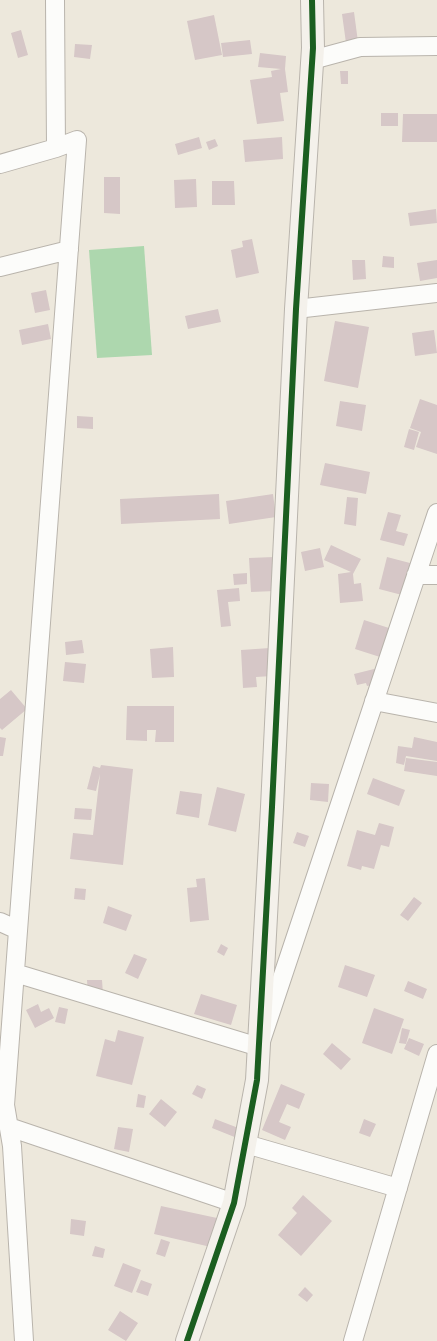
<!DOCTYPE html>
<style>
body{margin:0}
canvas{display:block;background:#ede8dc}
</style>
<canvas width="437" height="1341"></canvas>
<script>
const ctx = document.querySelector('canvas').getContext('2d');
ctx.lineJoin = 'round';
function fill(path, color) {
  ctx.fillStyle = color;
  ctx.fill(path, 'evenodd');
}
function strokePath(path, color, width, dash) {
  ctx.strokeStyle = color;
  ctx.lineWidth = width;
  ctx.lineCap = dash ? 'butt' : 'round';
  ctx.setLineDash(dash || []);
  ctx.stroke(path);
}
fill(new Path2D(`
 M144,246L152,355L97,358L89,250Z`), '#add7ae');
fill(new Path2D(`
 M354,12L358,42L346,43L342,14Z
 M214,15L222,55L195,60L187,21Z
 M21,30L28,55L18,58L11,33Z
 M250,40L252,54L223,57L221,43Z
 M75,44L92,45L90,59L74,57Z
 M260,53L286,56L285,69L288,92L280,93L284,121L257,124L250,80L272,77L271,71L281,69L258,67Z
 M340,71H348V84H341Z
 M381,113H398V126H381Z
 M403,114H437V142H402Z
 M199,137L202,148L178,155L175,144Z
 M282,137L283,159L245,162L243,140Z
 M215,139L218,146L209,150L206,142Z
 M104,177H120V214L104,213Z
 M196,179L197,207L175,208L174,180Z
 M212,181H234L235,205H212Z
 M436,209L437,223L410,226L408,213Z
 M252,239L259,273L236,278L231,250L243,247L242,241Z
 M383,256L394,257V268L382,267Z
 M352,260H365L366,279L353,280Z
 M437,260V278L420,281L417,263Z
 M46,290L50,310L35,313L31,293Z
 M218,309L221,322L188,329L185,316Z
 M335,321L369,327L358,388L324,381Z
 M48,324L51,339L22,345L19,330Z
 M434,330L437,353L415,356L412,333Z
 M420,399L437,405V454L416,447L421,432L410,428Z
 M340,401L366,405L362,431L336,426Z
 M77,416L93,417V429L77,428Z
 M409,429L419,432L414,450L404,447Z
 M325,463L370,472L366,494L320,485Z
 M219,494L220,519L121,524L120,499Z
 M273,494L276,517L229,524L226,501Z
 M347,497L358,498L356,526L344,524Z
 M388,512L401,515L396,531L408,534L404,546L380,540Z
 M331,545L361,559L353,574L354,584L361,583L363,601L340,603L338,574L351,572L324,560Z
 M320,548L324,567L305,571L301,552Z
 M274,557L275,591L251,592L249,558Z
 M387,557L410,563L402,595L379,589Z
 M247,573V584L234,585L233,574Z
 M239,588L240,601L228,602L231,626L221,627L217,590Z
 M364,620L389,628L380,657L355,649Z
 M82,640L84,653L66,655L65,642Z
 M173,647L174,677L152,678L150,649Z
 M270,648L272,676L256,677L257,687L243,688L241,650Z
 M65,662L86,664L84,683L63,681Z
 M378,668L381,683L367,686L366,683L357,685L354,674Z
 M11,690L27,709L2,730L0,728V699Z
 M127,706H174V742H155L156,730H147V741L126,740Z
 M0,737L6,738L3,756H0Z
 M414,737L437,742V761L406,756L404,765L396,763L398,746L412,748Z
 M406,758L437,762V776L404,771Z
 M101,765L133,769L123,865L70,859L73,833L93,835L100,774L96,791L87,789L93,766L100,768Z
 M373,778L405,790L399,806L367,794Z
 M311,783L329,784L328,802L310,800Z
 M217,787L245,794L236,832L208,825Z
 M180,791L202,794L199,818L176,814Z
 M75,808L92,809L91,820L74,819Z
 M379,823L394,827L389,847L381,845L374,869L362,866L361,870L347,866L357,830L375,835Z
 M297,832L309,836L305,847L293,843Z
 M205,878L209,920L190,922L187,888L197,887L196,879Z
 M75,888L86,889L85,900L74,899Z
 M414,897L422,903L408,921L400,915Z
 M108,906L132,915L126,931L103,923Z
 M221,944L228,948L224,956L217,952Z
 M134,954L147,959L138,979L125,973Z
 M345,965L375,975L367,997L338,987Z
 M87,980H102L103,994L88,995Z
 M408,981L427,989L423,999L404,991Z
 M201,994L237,1005L231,1025L194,1014Z
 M38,1004L41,1012L49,1008L54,1018L35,1028L26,1010Z
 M59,1007L68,1009L65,1024L55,1022Z
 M374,1008L404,1019L392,1054L362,1043Z
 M402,1028L410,1030L406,1044L399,1043Z
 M118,1030L144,1037L132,1085L96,1076L105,1039L115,1042Z
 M409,1038L424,1044L419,1056L404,1049Z
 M332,1043L351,1059L341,1070L323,1054Z
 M281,1084L305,1094L299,1109L287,1104L279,1122L291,1127L285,1140L262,1130Z
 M197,1085L206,1089L202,1099L192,1094Z
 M138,1094L146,1096L144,1108L136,1107Z
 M161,1099L177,1112L165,1127L149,1114Z
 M215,1119L241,1129L237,1138L212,1128Z
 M364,1119L376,1124L370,1137L359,1133Z
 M118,1127L133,1129L129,1152L114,1149Z
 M303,1195L332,1221L301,1256L278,1235L297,1213L292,1208Z
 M161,1206L217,1218L211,1247L154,1234Z
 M71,1219L86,1221L84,1236L70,1234Z
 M161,1239L170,1242L165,1257L156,1254Z
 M95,1246L105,1249L103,1258L92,1256Z
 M123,1263L141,1270L132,1293L114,1286Z
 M141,1280L152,1284L148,1296L136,1292Z
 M305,1287L313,1295L307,1302L298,1295Z
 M120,1311L138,1323L126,1341L108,1330Z`), '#d6c7c7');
const street = new Path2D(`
 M55,0L56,148
 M312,60L360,47L437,46
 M0,164L56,148L77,140L5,1105L12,1146L24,1341
 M0,267L69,250
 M296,309L437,293
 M416,575H437
 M374,701L437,713
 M0,922L18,930
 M15,973L259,1047L437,513
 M9,1127L234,1203
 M246,1144L398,1188
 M353,1341L437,1054`);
const secondary = new Path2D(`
 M187,1341L234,1203L257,1080L272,807L296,309L313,48L312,0`);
strokePath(street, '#b9b4ac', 20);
strokePath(secondary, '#b9b4ac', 24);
strokePath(street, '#fcfcfa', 18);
strokePath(secondary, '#f4f1eb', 22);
strokePath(new Path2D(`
 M187,1341L234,1203L257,1080L272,807L296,309L313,48L312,0`), '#1b5e20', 6);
</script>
